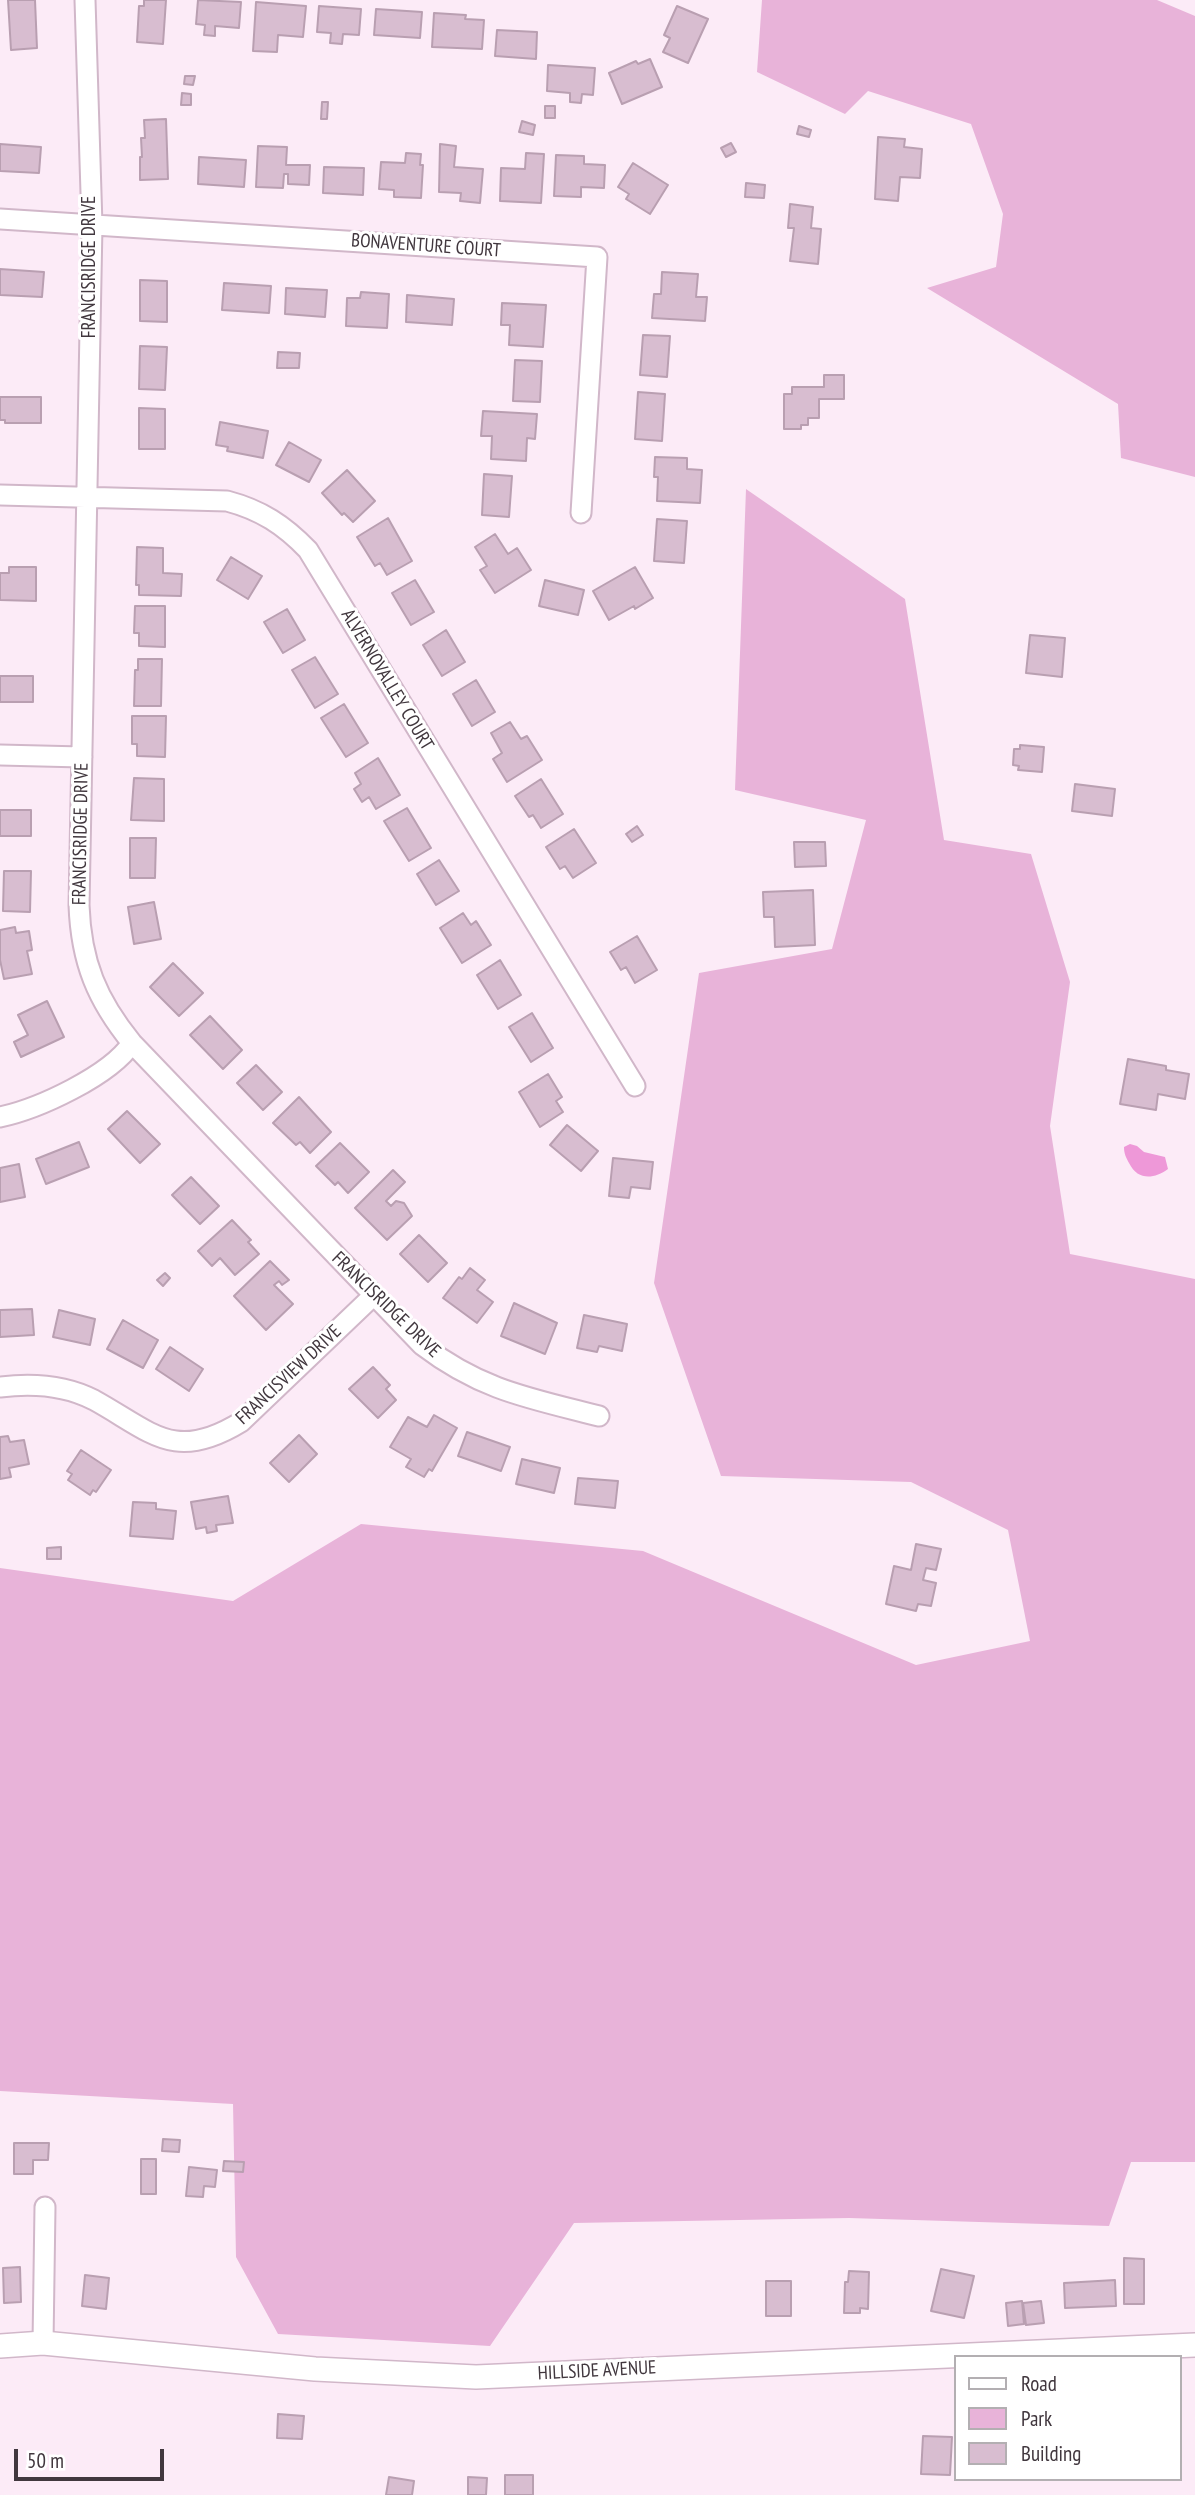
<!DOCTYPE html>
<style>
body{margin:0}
#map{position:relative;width:1195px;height:2495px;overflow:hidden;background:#fcebf7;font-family:"PT Sans Narrow",sans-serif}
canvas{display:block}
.legend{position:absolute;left:954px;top:2355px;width:228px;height:126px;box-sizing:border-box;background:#fff;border:2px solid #b3afb2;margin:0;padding:9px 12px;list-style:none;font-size:21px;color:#41373e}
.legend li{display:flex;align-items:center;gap:14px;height:35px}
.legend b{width:35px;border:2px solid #b3afb2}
.scale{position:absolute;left:14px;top:2449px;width:150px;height:32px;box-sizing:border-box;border:4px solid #41373e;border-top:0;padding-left:9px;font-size:21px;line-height:24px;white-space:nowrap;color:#41373e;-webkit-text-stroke:5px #fff;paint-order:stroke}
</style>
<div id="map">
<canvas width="1195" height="2495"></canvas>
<ul class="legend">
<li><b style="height:9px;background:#fff"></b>Road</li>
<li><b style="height:19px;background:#e8b3d9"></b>Park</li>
<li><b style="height:19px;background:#d8bdd0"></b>Building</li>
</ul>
<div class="scale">50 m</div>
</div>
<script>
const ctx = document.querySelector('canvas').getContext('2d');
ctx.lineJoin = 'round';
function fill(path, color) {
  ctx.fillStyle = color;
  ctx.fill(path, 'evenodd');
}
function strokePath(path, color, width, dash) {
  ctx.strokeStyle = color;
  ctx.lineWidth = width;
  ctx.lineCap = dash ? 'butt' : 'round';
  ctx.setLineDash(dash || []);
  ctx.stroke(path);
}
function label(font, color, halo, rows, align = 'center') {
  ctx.font = font + ' "PT Sans Narrow",sans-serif';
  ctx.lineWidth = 6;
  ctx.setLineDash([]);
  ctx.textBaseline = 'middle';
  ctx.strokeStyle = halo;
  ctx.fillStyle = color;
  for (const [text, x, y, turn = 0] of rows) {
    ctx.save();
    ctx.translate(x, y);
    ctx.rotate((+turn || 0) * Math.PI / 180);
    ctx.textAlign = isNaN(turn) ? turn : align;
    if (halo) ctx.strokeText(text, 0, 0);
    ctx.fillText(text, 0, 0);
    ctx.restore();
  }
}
fill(new Path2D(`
 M762,0H1157L1195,16V477L1121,458L1118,404L927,288L996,267L1003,214L971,124L868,91L845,114L757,72Z
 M746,489L905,599L944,840L1031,854L1070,982L1050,1126L1070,1254L1195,1279V2162H1131L1109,2226L849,2218L574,2223L490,2346L278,2334L236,2257L233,2104L0,2091V1568L233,1601L361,1524L643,1551L916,1665L1030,1641L1008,1530L911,1482L721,1476L654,1283L699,973L832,949L866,820L735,790Z`), '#e8b3d9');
fill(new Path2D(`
 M1130,1144L1137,1146L1144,1152L1165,1157L1168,1169C1154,1179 1138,1181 1129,1163C1126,1157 1124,1154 1124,1147Z`), '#ee98d8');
const building = new Path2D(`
 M8,0H35L37,48L11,50Z
 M144,0H166L163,44L137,42L139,6H144Z
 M198,0L241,2L239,28L215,26V36L204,35L205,25L196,24Z
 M256,2L306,6L303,37L278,35L277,52L253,51Z
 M319,6L361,9L359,35L343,34L342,44L330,43L331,33L317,32Z
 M677,6L708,19L688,63L663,52L670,38L664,35Z
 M376,9L422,12L420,38L374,35Z
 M434,13L466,15L465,19L484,20L482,49L432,47Z
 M497,30L537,32L536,59L495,56Z
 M650,59L662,87L622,104L609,73L636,61L638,64Z
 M548,65L595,68L593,95L582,94L581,103L570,102V93L547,91Z
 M185,76H195L193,85L184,84Z
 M182,93L191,94V105H181Z
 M322,102H328L327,119H321Z
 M545,106H555V118H545Z
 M166,119L168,179L140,180V157H142L141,138H145L144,120Z
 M522,121L535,125L533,135L519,132Z
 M799,126L811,130L809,137L797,134Z
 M878,137L905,139L904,147L922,149L920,178L900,177L898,201L875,199Z
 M731,143L736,152L726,157L721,148Z
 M0,144L41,147L39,173L0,171Z
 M440,144L456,146L454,167L483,169L480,203L460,201L461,193L439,192Z
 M258,146L287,147L286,165H310L309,185L288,184V174H284L283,188L256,187Z
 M406,153L421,154L420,165H423L421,198L394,197V190L379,189L381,162L405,163Z
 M526,153L544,154L541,203L500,201L501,168L525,169Z
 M556,155L584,156V164L605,165L604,188L581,187V197L554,196Z
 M199,157L246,160L244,187L198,184Z
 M633,163L668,185L650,214L626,199L629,194L618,187Z
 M324,167L364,168L363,195L323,193Z
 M746,183L765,185L764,198L745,197Z
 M790,204L813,207L811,228L821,229L818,264L790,261L794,228H788Z
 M0,269L44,272L42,297L0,295Z
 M662,272L698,274L696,297H707L705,321L652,318L654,294H661Z
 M140,280L167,281V322L140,321Z
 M224,283L271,286L269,313L222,310Z
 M286,288L327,290L325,317L285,314Z
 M361,292L389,294L387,328L346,326L347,298H360Z
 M407,295L454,299L452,325L406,322Z
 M502,303L546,305L543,347L509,345L510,325H501Z
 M643,335L670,336L667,377L640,375Z
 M140,346L167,347L165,390L139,389Z
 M278,352L300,353L299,368H277Z
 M515,360L542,361L540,402L513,401Z
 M824,375H844V399H819V418H808V425H801V429H784V394H792V387H824Z
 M638,392L665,394L662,441L635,439Z
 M0,397H41V423H5V420H0Z
 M139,408L165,409V449H139Z
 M483,411L537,414L535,439L527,438L526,461L491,459L492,436H481Z
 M220,422L268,431L263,458L227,451L228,447L216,445Z
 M289,442L321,460L309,482L276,465Z
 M655,457L687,458V469L702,470L700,503L657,501L658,477H654Z
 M347,470L375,501L353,522L344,513L342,515L322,493Z
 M484,474L512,476L509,517L482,515Z
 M388,518L412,561L387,575L380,563L375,566L357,537Z
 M657,519L687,521L684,563L654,561Z
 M495,534L508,554L517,548L531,570L495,593L480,570L487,566L475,547Z
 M137,547L163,548V573L182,574L181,596L139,595V585H136Z
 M231,557L262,576L248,599L217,580Z
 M9,567H36V601L0,600V573H9Z
 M635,567L653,598L635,609L634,606L609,620L593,591Z
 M415,580L434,612L411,625L392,593Z
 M545,580L584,590L578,615L539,606Z
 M135,606H165V647L139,646V633H134Z
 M287,609L305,640L283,653L264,622Z
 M446,630L465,662L442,676L423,645Z
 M1030,635L1065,638L1062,677L1026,673Z
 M315,657L338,694L315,708L292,670Z
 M138,659H162L161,706H134L135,670H138Z
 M0,676H33V702H0Z
 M476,680L495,712L472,726L453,694Z
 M344,704L368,743L346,757L321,718Z
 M132,716H166L165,757L137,756V744H132Z
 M510,722L521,739L527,736L542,760L507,782L493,759L502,753L491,733Z
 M1020,745L1044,747L1042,772L1018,770L1019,766L1013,765L1014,749H1020Z
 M378,758L400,795L376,809L369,797L362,802L354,789L361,784L355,773Z
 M134,778L164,779V821L131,820Z
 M541,779L563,814L541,828L533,815L529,817L515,796Z
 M1075,784L1115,789L1112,816L1072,811Z
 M407,808L431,848L409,861L384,821Z
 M0,810H31V836H0Z
 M637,826L643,835L632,842L626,834Z
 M574,829L596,863L573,878L565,866L560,869L546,847Z
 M130,838H156L155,878H130Z
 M794,842H825L826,866L795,867Z
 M439,860L459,891L436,905L417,874Z
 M4,871H31L30,912L3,911Z
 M813,890L815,945L775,947L774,917H764L763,892Z
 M154,902L161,939L134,944L128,907Z
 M463,913L471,925L476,921L491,945L462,963L440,928Z
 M15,927L16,933L29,931L32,950L27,951L32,974L4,979L0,960V930Z
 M637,936L657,970L635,983L626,967L621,970L610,952Z
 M500,960L521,995L498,1009L477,975Z
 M173,963L203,993L179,1016L150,987Z
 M47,1001L64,1037L21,1057L14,1042L28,1035L18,1015Z
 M532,1013L553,1048L531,1062L509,1027Z
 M210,1016L242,1050L223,1069L190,1035Z
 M1128,1059L1166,1066V1070L1189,1074L1185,1099L1158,1094L1156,1110L1120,1104Z
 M256,1065L282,1092L263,1110L237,1083Z
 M548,1074L562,1097L556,1101L563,1112L540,1127L519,1092Z
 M299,1097L331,1132L310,1153L300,1142L296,1145L273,1123Z
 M127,1111L160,1144L140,1163L108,1129Z
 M567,1125L598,1151L581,1171L550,1145Z
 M79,1142L89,1167L46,1184L36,1159Z
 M340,1143L369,1172L348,1193L338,1182L335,1185L316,1166Z
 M613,1158L653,1162L650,1189L631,1187L629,1198L609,1196Z
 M19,1164L25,1197L0,1202V1168Z
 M393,1170L405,1182L386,1201L391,1206L396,1201L404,1203L412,1216L387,1240L355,1208Z
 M191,1177L219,1206L200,1224L172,1195Z
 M232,1220L251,1240L248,1242L259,1254L235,1275L220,1258L212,1266L198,1251Z
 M419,1235L447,1263L428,1282L400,1254Z
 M270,1261L289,1280L282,1285L279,1281L274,1285L293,1304L266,1330L234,1296Z
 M470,1268L485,1280L477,1290L493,1302L477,1323L443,1298L459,1277L462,1279Z
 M165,1273L170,1278L163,1286L157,1280Z
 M514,1303L557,1323L545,1354L501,1336Z
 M32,1309L34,1335L0,1337V1310Z
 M59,1310L95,1319L90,1345L53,1337Z
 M584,1315L627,1324L622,1351L599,1346L597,1352L577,1348Z
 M123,1320L158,1340L143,1368L107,1349Z
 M170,1347L203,1369L189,1391L156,1369Z
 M373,1367L390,1385L386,1389L396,1400L378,1418L349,1389Z
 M434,1415L457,1428L432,1471L429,1469L424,1477L406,1467L411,1459L390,1447L408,1417L427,1427Z
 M467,1432L510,1447L501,1471L458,1456Z
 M299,1435L317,1454L289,1482L270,1463Z
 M8,1436L10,1442L24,1440L29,1464L9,1468L11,1477L0,1479V1437Z
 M81,1450L111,1470L96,1492L93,1490L90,1495L68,1480L72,1474L67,1471Z
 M522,1459L560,1468L554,1493L516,1484Z
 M578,1478L618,1481L615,1508L575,1504Z
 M228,1496L233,1523L216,1525L217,1531L207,1533L206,1527L196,1529L191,1502Z
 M133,1502L156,1503V1509L176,1511L173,1539L130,1536Z
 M916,1544L941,1549L936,1570L926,1568L923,1580L936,1583L931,1606L918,1604L916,1611L886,1604L894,1566L911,1570Z
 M61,1547V1559H47V1548Z
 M163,2139L180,2140L179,2152L162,2151Z
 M14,2143H49L48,2160H33V2174H14Z
 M141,2159H156V2194H141Z
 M224,2161L244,2162L243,2172L223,2171Z
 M189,2167L217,2170L215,2187L204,2186L203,2197L186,2196Z
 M1124,2258L1144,2259V2304H1124Z
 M20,2267L21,2302L4,2303L3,2268Z
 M941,2269L974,2276L964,2318L931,2311Z
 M849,2271L869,2272L868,2309L860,2308V2313H844L845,2282H848Z
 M85,2275L109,2278L106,2309L82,2306Z
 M1115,2280L1116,2306L1065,2308L1064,2283Z
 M766,2281H791V2316H766Z
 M1022,2301L1024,2324L1008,2326L1006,2303Z
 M1041,2301L1044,2323L1026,2325L1023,2303Z
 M278,2414L304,2416L302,2439L277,2438Z
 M923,2436L952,2437L950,2475L921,2474Z
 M505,2475H533V2495H505Z
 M389,2477L414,2481L412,2495H386Z
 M468,2477L487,2478L486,2495H468Z`);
fill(building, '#d8bdd0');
strokePath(building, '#b99fb1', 2);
const minor = new Path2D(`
 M85,0L92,225L79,905C81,962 97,1000 132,1043L422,1345C481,1390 528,1398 599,1416
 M0,219L597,257L581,513
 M0,495L227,501C261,510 284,525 308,550L635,1086
 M0,755L82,757
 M0,1117C38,1109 110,1076 132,1043
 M0,1387C32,1383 65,1385 94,1400C152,1432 174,1463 241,1422L373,1296
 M43,2343L45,2207`);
const tertiary = new Path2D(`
 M0,2346L43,2343L315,2369L476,2377L1195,2345`);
strokePath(minor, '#d1b7c9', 23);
strokePath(tertiary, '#d1b7c9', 26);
strokePath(minor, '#fff', 19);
strokePath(tertiary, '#fff', 23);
label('19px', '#41373e', '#fff', [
 ["BONAVENTURE COURT",426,246,4],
 ["FRANCISRIDGE DRIVE",90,267,-90],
 ["ALVERNOVALLEY COURT",387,680,59],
 ["FRANCISRIDGE DRIVE",81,834,-89],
 ["FRANCISRIDGE DRIVE",386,1305,44],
 ["FRANCISVIEW DRIVE",289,1375,-43],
 ["HILLSIDE AVENUE",597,2371,-3]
]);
</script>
